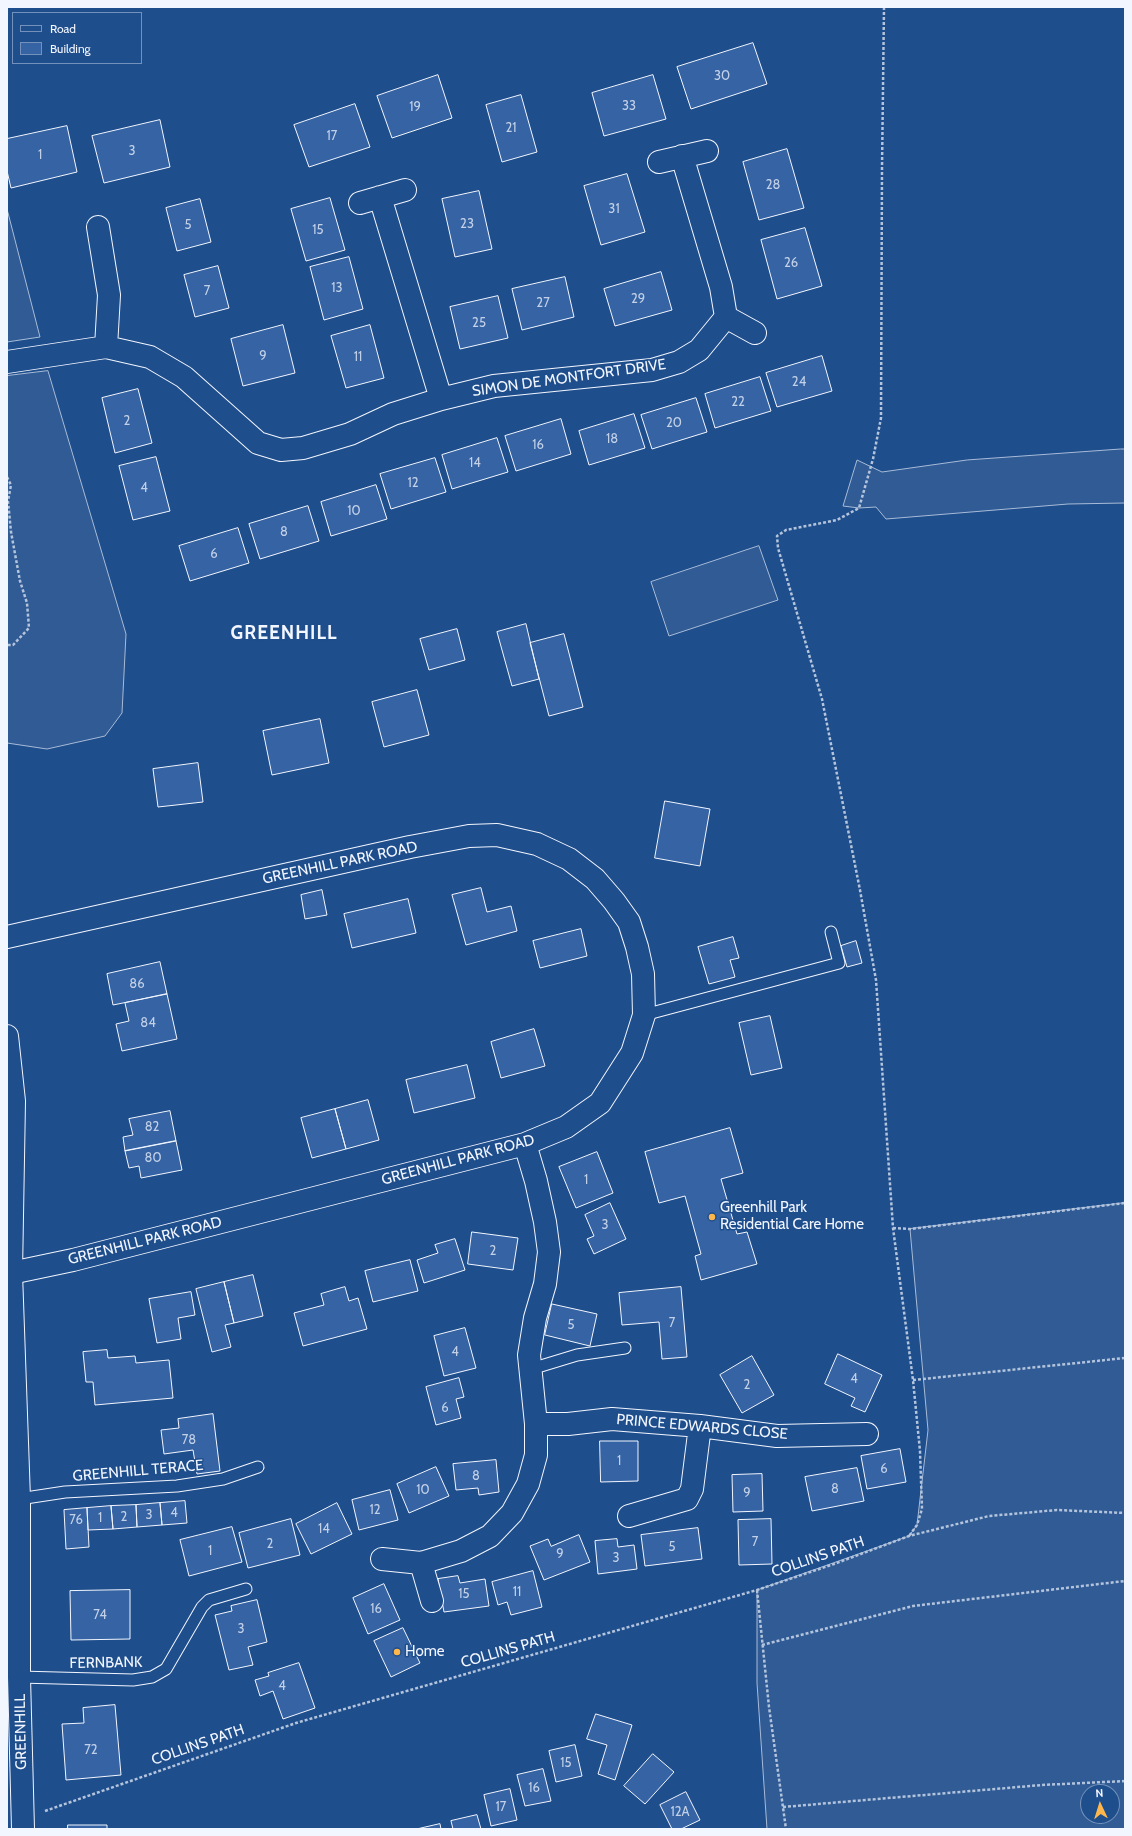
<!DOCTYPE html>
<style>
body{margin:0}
#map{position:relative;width:1132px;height:1836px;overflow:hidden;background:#1f4e8c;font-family:Cabin,sans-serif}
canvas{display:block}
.frame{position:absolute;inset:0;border:8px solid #f2f6ff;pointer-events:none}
.legend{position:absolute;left:12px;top:12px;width:130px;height:52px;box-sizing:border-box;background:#1f4e8c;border:1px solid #7391ba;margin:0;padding:5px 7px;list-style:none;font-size:12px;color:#f2f6ff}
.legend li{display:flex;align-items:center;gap:8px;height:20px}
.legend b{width:20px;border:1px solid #7391ba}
.north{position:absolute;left:1080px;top:1784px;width:40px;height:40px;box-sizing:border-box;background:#1f4e8c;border:1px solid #7391ba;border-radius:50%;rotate:356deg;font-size:11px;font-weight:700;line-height:16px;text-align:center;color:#f2f6ff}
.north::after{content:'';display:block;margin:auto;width:14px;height:18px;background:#ffb74d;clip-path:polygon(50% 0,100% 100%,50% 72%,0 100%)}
</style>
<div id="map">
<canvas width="1132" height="1836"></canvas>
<div class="frame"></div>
<ul class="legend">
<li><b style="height:5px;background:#1f4e8c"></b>Road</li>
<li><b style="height:11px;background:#3563a3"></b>Building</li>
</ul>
<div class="north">N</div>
</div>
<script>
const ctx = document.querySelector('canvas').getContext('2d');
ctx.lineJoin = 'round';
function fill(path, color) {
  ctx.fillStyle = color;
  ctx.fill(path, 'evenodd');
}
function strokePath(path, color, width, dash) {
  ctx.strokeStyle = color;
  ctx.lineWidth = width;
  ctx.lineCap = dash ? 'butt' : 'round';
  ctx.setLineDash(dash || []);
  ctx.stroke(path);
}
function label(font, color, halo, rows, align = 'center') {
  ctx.font = font + ' Cabin,sans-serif';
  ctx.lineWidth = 3;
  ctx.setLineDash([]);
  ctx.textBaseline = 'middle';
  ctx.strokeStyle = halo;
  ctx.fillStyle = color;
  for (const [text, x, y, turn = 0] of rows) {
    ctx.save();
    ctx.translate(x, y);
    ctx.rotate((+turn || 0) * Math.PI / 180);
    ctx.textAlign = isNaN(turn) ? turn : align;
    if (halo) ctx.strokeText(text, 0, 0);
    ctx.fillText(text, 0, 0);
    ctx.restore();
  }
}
const built = new Path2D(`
 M7,209L40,337L7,342Z
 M48,371L126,634L122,713L105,736L47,749L7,743V376Z
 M1121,449H1125V503L1068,504L886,519L876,507L859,508L843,506L857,460L882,472L967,460Z
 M759,546L778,600L669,636L651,582Z
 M1125,1203V1829H767L757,1683V1590L909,1536L917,1525L928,1430L910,1229ZM1088,1792H1112V1816H1088Z`);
fill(built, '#305b95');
strokePath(built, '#a8bbd7', 1);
const building = new Path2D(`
 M753,43L767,84L691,109L677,67Z
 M438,75L452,118L392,138L377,96Z
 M653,75L666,119L604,136L592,93Z
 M521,95L537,152L502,162L486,105Z
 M355,104L370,147L309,167L294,125Z
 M160,120L170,167L104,183L92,136Z
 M67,126L77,172L11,188L7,171V139Z
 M787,149L804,208L759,220L743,162Z
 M627,174L645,232L601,245L584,186Z
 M479,191L492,249L455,257L442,199Z
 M330,198L345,250L306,261L291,209Z
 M200,199L211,242L177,251L166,208Z
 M805,228L822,286L777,299L761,240Z
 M349,257L363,309L324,320L310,267Z
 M218,266L229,308L195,317L184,275Z
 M661,272L672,310L615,326L604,289Z
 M565,277L574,317L522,330L512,289Z
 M498,296L508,338L460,349L450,307Z
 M283,325L295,373L243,386L231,339Z
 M370,325L384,378L346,388L331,336Z
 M822,356L832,391L777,407L766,373Z
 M760,377L771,411L715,428L705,394Z
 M138,389L152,443L115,453L102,398Z
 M696,398L707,432L652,449L641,415Z
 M634,414L645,448L589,465L579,431Z
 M561,419L571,454L516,471L505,436Z
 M497,438L508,472L452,489L442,455Z
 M156,457L170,511L133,520L119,466Z
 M435,458L446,492L391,509L380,474Z
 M376,485L387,519L331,536L321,502Z
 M308,506L319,541L260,559L249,524Z
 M238,528L249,563L190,581L179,546Z
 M526,624L539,679L512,686L497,632Z
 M457,629L465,660L429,670L420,639Z
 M564,634L583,707L549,716L530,643Z
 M417,690L429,735L384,747L372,702Z
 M320,719L329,763L272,775L263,731Z
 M198,763L203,802L158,807L153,769Z
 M665,801L710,809L700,866L655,858Z
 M481,888L487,912L511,906L517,931L466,945L452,895Z
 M322,890L327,915L305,919L301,895Z
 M408,899L416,933L352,948L344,914Z
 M581,929L587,956L540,968L533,941Z
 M733,937L739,958L730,960L735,977L709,984L698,947Z
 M856,941L862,963L847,967L841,946Z
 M160,962L167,994L113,1005L107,974Z
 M167,994L177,1039L122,1051L116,1024L129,1021L125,1003Z
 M770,1016L782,1068L751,1075L739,1023Z
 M534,1029L545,1066L501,1078L491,1042Z
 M467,1065L475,1098L414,1113L406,1080Z
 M368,1100L379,1140L346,1149L335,1109Z
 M335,1109L346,1149L312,1158L301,1118Z
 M170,1111L176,1141L125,1151L123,1137L133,1135L129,1119Z
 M730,1128L743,1173L721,1179L737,1234L747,1232L757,1264L701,1280L695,1256L701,1254L685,1196L659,1203L645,1152Z
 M176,1141L182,1170L141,1178L139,1166L129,1168L125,1151Z
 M597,1152L613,1193L576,1208L559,1167Z
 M610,1203L626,1239L594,1254L587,1239L594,1236L585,1215Z
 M472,1232L518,1238L513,1270L468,1264Z
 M455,1239L465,1270L424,1283L417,1260L438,1253L435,1245Z
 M410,1260L418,1291L373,1302L365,1271Z
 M253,1275L263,1316L234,1323L224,1282Z
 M224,1282L234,1323L225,1325L231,1347L212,1352L196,1289Z
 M345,1287L349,1301L358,1298L367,1329L303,1346L294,1313L324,1305L321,1294Z
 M681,1287L687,1357L662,1359L659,1322L622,1325L619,1293Z
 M191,1292L195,1315L178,1318L181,1339L157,1343L149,1299Z
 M552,1304L597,1314L590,1346L545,1335Z
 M465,1328L476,1368L444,1376L434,1336Z
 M107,1350L108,1358L135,1356L136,1363L169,1360L173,1398L95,1405L93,1382H86L83,1352Z
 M838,1354L882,1375L865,1412L851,1406L855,1398L825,1384Z
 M752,1356L774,1395L742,1413L720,1375Z
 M459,1378L464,1397L456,1399L461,1418L436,1425L426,1387Z
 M213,1414L220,1471L197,1474L193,1450L164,1454L161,1430L179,1428L178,1419Z
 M600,1441H638V1481L601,1482Z
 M900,1449L906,1482L867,1489L861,1456Z
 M496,1460L499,1492L479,1495L478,1488L456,1490L453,1464Z
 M436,1467L449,1496L409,1513L397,1484Z
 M857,1468L864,1501L812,1511L805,1477Z
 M762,1474L763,1511L733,1512L732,1475Z
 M390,1490L398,1520L359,1530L352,1500Z
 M185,1501L187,1523L162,1525L160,1503Z
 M160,1503L162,1525L137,1527L136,1505Z
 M337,1503L352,1534L311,1554L296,1524Z
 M136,1505L137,1527L113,1529L111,1506Z
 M111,1506L113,1529L88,1530L87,1508Z
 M87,1508L89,1547L66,1549L64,1510Z
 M291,1519L300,1555L248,1568L239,1533Z
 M771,1519L772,1564L739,1565L738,1520Z
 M232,1527L242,1562L189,1576L180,1540Z
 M698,1528L702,1559L645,1566L641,1535Z
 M579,1535L590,1562L544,1580L530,1546L548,1539L551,1546Z
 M617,1539L618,1547L634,1545L637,1569L598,1574L595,1541Z
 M533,1571L542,1607L511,1615L507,1602L498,1605L492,1582Z
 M458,1576L460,1583L485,1579L489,1606L444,1612L438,1579Z
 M384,1584L400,1620L368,1634L353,1598Z
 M130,1590V1639L71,1640L70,1591Z
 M257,1600L267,1642L248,1647L253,1665L229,1670L215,1615L232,1611L231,1606Z
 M403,1628L420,1663L391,1677L374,1641Z
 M299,1663L315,1708L283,1719L273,1691L260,1696L255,1680L269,1676L268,1673Z
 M115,1705L121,1775L66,1780L62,1724L84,1723L83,1708Z
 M596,1714L632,1725L615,1780L598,1774L607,1745L587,1739Z
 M575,1745L582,1776L556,1782L549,1751Z
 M653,1754L674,1772L645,1804L624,1786Z
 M543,1769L551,1801L525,1806L517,1775Z
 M510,1789L517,1820L491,1826L484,1795Z
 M686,1792L700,1820L681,1829H672L660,1805Z
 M477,1815L481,1829H453L451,1821Z
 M440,1824L441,1829H417Z
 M68,1825H107V1829H68Z`);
fill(building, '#3563a3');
strokePath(building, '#f2f6ff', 1);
const service = new Path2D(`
 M644,1015L839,963L831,932
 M531,1369L577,1355L625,1348
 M19,1499L65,1492L177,1486L223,1479L258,1467
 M19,1677L133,1680L152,1677L166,1669L202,1607L209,1600L246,1589`);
const minor = new Path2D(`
 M659,162L707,151
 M380,197L441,399
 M360,203L405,190
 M98,227L109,295L106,347
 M726,317L755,333
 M7,362L106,347L150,357L184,377L258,443L281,450L303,448L350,434L393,414L441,399L494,386L652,370L679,362L699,350L726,317L721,287L682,156
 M7,937L410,847L469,836L497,835L537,844L569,859L595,879L614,901L629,922L637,947L643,974L644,1015L632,1053L600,1103L566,1127L525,1144L73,1260L11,1273
 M536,1424H568L612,1419L700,1426L777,1436L867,1434
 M629,1516L687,1499L692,1489L700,1426
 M382,1559L421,1563L461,1551L490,1536L512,1513L528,1484L536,1455V1424L529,1355L535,1318L545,1284L549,1252L545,1222L536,1181L525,1144
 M421,1563L432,1601`);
const primary = new Path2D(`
 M7,1036L14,1101L11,1273L19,1499V1677L23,1829`);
strokePath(service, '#f2f6ff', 13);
strokePath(minor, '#f2f6ff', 24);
strokePath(primary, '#f2f6ff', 24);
strokePath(new Path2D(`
 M884,7L882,169L881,418L873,459L859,508L837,520L786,530L777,536L778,548L822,699L860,890L876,980L893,1228L913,1380L920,1451L922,1509L917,1525L909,1536
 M7,477L11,485L8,501L11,532L20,581L27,603L29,628L13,645H7
 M893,1228L910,1229L1125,1203
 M913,1380L1125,1358
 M757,1590L769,1707L786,1829
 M762,1645L913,1606L1125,1581
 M783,1807L1042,1785L1125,1781
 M45,1811L296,1723L757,1590L834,1564L909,1536L989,1516L1057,1510L1125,1513`), '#b3c4dc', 2.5, [3, 2]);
strokePath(service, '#1f4e8c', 11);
strokePath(minor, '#1f4e8c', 22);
strokePath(primary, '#1f4e8c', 22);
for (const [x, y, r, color] of [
 [712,1217,4,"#ffb74d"],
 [397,1652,4,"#ffb74d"]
]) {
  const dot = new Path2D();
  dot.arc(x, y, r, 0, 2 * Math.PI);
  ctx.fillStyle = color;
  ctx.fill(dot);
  strokePath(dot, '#1f4e8c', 1.5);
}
label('13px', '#c3d1e8', null, [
 ["30",722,76],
 ["33",629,106],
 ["19",415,107],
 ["21",511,128],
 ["17",332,136],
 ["3",132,151],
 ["1",40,155],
 ["28",773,185],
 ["31",614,209],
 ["23",467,224],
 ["5",188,225],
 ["15",318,230],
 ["26",791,263],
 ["13",337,288],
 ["7",207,291],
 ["29",638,299],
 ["27",543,303],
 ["25",479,323],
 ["9",263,356],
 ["11",358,357],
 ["24",799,382],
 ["22",738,402],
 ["2",127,421],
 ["20",674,423],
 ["18",612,439],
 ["16",538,445],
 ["14",475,463],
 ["12",413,483],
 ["4",144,488],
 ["10",354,511],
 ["8",284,532],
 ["6",214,554],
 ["86",137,984],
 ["84",148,1023],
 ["82",152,1127],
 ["80",153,1158],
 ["1",586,1180],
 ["3",605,1225],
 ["2",493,1251],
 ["7",672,1323],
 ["5",571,1325],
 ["4",455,1352],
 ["4",854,1379],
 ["2",747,1385],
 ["6",445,1408],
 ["78",189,1440],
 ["1",619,1461],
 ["6",884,1469],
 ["8",476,1476],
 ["8",835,1489],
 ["10",423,1490],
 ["9",747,1493],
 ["12",375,1510],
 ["4",174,1513],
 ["3",149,1515],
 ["2",124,1517],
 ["1",100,1518],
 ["76",76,1520],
 ["14",324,1529],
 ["7",755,1542],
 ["2",270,1544],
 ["5",672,1547],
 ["1",210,1551],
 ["9",560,1554],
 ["3",616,1558],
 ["11",517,1592],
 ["15",464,1594],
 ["16",376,1609],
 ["74",100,1615],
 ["3",241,1629],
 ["4",282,1686],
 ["72",91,1750],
 ["15",566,1763],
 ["16",534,1788],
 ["17",501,1807],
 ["12A",680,1812]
]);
label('15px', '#f2f6ff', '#1f4e8c', [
 ["SIMON DE MONTFORT DRIVE",569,378,-8],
 ["GREENHILL PARK ROAD",340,863,-12],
 ["GREENHILL PARK ROAD",458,1160,-15],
 ["GREENHILL PARK ROAD",145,1241,-14],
 ["PRINCE EDWARDS CLOSE",702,1427,5],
 ["GREENHILL TERACE",138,1471,-5],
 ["COLLINS PATH",818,1557,-19],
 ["COLLINS PATH",508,1650,-16],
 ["FERNBANK",106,1663,-1],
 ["GREENHILL",21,1732,-91],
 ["COLLINS PATH",198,1745,-19]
]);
label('15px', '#f2f6ff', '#1f4e8c', [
 ["Greenhill Park",720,1208],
 ["Residential Care Home",720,1225],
 ["Home",405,1652]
], 'left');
ctx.letterSpacing = '1px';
label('bold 19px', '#f2f6ff', '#1f4e8c', [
 ["GREENHILL",284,633]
]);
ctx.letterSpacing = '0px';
</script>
